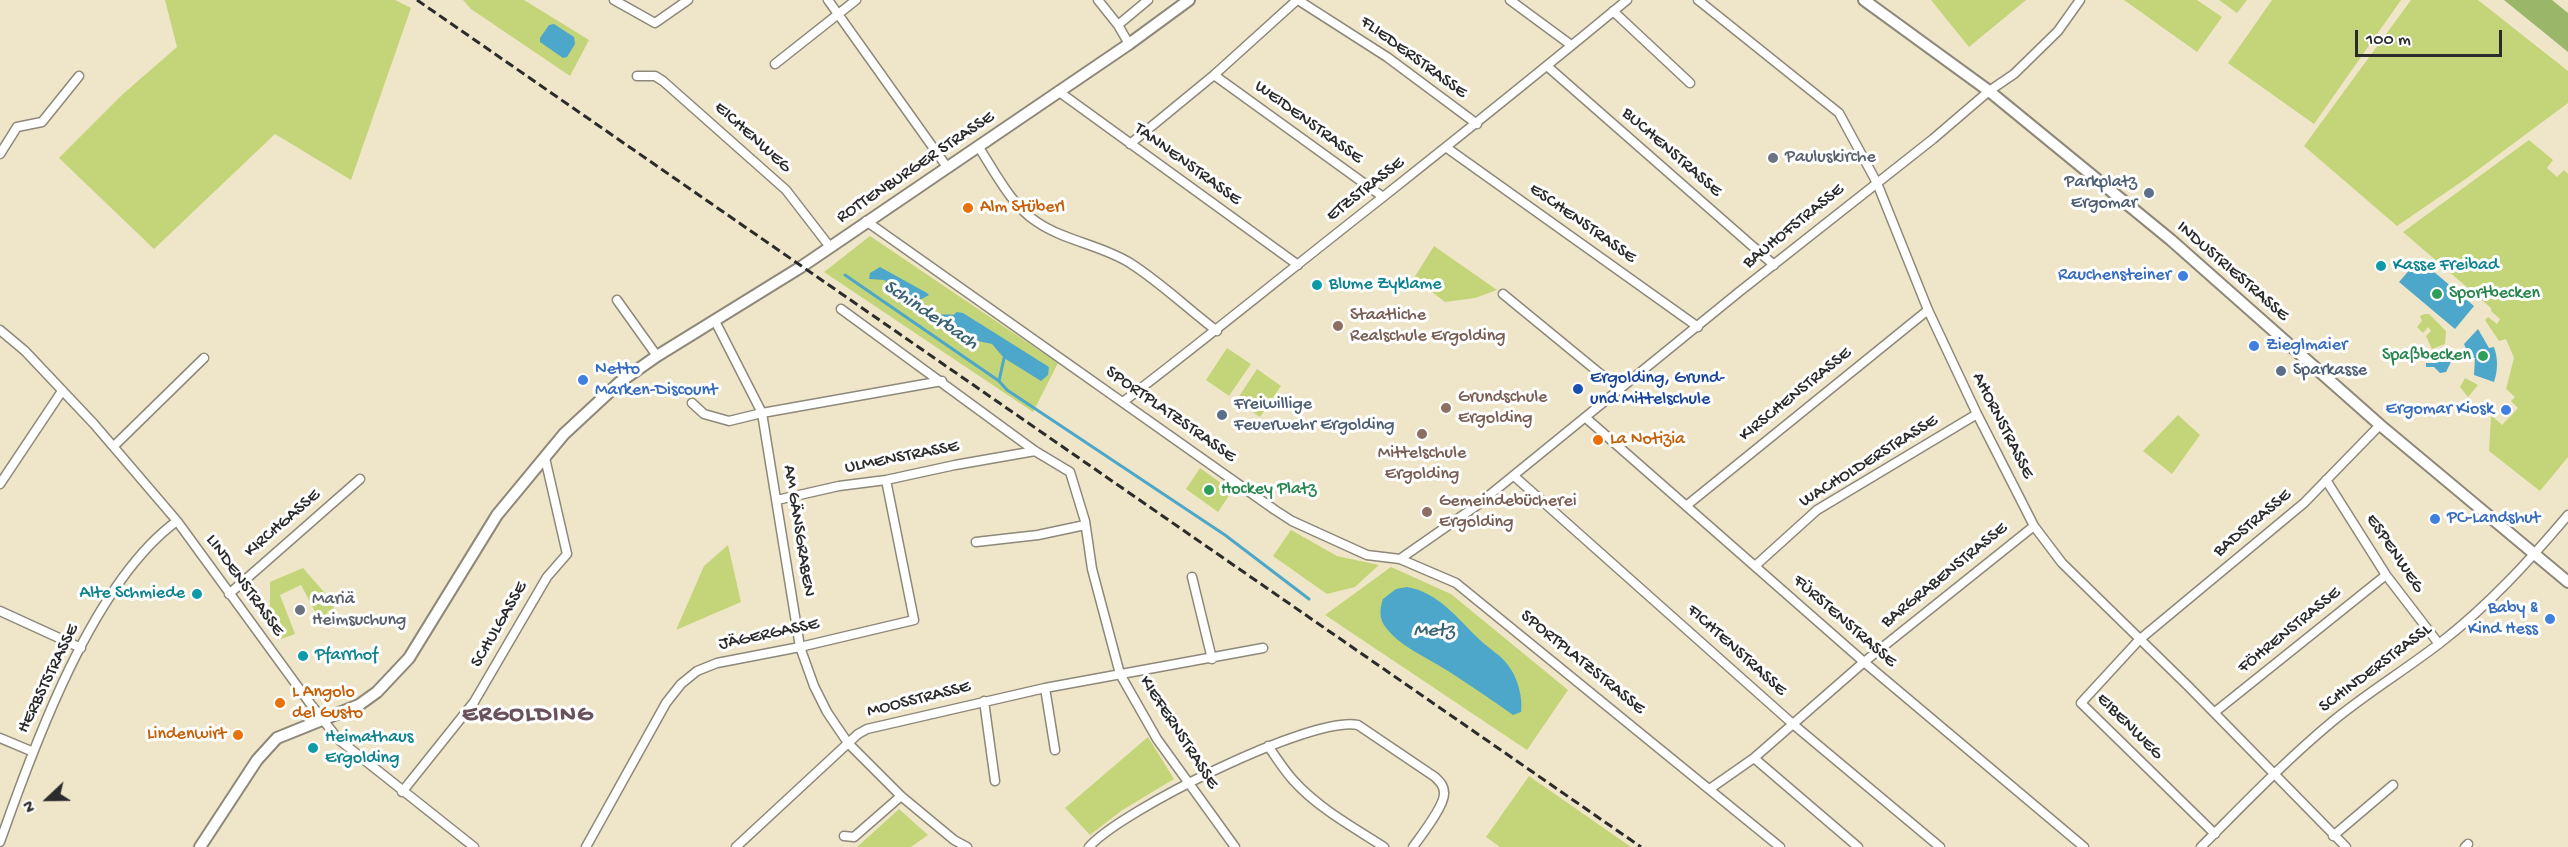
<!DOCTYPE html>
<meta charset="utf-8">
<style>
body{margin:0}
#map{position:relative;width:2568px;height:847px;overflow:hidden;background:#efe6c9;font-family:"Gochi Hand",sans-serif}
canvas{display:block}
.north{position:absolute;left:18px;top:769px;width:60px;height:60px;-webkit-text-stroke:4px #fff;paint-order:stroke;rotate:248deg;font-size:16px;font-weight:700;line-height:24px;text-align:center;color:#2b2b2b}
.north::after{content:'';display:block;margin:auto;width:21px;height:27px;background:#2b2b2b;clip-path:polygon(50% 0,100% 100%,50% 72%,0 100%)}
.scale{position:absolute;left:2355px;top:30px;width:147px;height:27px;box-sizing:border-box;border:3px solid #2b2b2b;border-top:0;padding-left:8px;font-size:18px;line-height:21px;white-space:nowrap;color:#2b2b2b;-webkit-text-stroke:4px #fff;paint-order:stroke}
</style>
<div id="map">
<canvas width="2568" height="847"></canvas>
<div class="north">N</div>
<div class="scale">100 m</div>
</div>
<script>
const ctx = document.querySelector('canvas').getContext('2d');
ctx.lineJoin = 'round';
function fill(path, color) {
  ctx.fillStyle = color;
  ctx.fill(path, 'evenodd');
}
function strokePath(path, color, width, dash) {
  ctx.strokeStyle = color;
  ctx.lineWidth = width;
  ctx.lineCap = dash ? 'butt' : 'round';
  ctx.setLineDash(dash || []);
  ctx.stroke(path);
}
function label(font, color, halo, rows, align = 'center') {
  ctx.font = font + ' "Gochi Hand",sans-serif';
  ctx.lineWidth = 6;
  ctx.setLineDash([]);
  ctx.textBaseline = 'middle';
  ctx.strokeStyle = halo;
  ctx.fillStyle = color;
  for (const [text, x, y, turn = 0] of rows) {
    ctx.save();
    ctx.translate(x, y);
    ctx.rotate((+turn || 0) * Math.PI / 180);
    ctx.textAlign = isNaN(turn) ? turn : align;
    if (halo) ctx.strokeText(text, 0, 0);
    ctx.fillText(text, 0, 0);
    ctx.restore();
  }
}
fill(new Path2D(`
 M165,0H395L411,8L351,180L275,134L154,249L59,158L123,94L177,47Z
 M463,0H524L589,40L570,76L471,9Z
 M1931,0H2026L1969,47Z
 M2124,0H2197L2222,17L2197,52Z
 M2219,0H2247L2237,13Z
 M2272,0H2401L2314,124L2228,63Z
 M2411,0H2478L2568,71V103L2467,178L2397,226L2304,146Z
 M2529,140L2553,160L2547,168L2557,177L2564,170L2568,174V457L2540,491L2489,451L2491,415L2502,425L2518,408L2511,401L2515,397L2506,389L2514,358L2506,339L2499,341L2485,320L2488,317L2497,324L2500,319L2491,311V308L2403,232Z
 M870,236L1058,363L1033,412L824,272Z
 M1434,246L1497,290L1475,298L1445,302L1414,278Z
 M2425,314H2429L2446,331L2445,344L2432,349L2426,336L2431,331L2428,327L2423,333L2417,327L2422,321L2420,316Z
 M1227,348L1251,364L1229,396L1206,380Z
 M1257,369L1281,386L1260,417L1236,401Z
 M2465,378L2478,385L2468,397L2460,387Z
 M2178,415L2200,435L2172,474L2143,451Z
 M1200,468L1232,491L1218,512L1186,489Z
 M1291,530L1337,556L1379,565L1355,587L1327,594L1273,556Z
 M728,545L741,602L676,630L704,566Z
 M1391,567L1451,594L1568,690L1527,750L1325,615Z
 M303,568L324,592L334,608L327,612L331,622L322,625L301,585L280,595L295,634L281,639L270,619V582Z
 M1148,737L1174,779L1121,811L1090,835L1065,808Z
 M1529,776L1631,847H1500L1486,837Z
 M899,809L928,835L911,847H857Z`), '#c3d578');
fill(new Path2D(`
 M2504,0H2552L2568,13V52Z`), '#9ab668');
fill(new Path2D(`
 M554,24L574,37L575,44L567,57L563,58L540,42V38L549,25Z
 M2419,259L2474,306L2455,329L2399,282Z
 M880,267L927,293L929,295L916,302L884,280L869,279L870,273Z
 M957,312L963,313L1049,367L1048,375L1041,381L1004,358L992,344L973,340L954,327L952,316Z
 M2478,329L2489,348L2494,347C2498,358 2498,370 2494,382L2474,375L2475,358H2470L2464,344Z
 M2443,355L2451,362L2446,372L2440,373L2434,367H2426V363H2434L2438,357Z
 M1407,587C1438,592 1458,619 1480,640C1490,650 1502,655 1510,668C1518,679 1523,699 1521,712L1513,715C1492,700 1470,685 1448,671C1427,657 1399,647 1384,625C1379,617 1380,608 1383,599L1396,589Z`), '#4ca7ca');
strokePath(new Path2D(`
 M845,275L999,381
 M916,302L930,316H952
 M1004,358L999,381L1007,390L1225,535L1309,599`), '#4ca7ca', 3);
const minor = new Path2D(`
 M614,0L655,23L688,0
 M828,0L947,167
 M1098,0L1118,25L1129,44
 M1298,0L1387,57L1477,124
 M1510,0L1571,45
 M1698,0L1839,113L1877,183L1928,310L1977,414L2034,526L2062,563L2188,686L2346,847
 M1613,11L1690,83
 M1118,25L1148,0
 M775,64L856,0
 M1547,66L1774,265
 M1214,75L1383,197
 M637,76H655L663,81L786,190L830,247
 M1058,91L1298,265
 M1130,144L1214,75L1297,0
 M978,146C995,172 1011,205 1037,222C1065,241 1101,245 1130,263C1160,282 1188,309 1217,331
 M1447,148L1698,327
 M0,154L17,127L42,122L79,76
 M866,221L1275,510L1292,521L1367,555L1400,559L1456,583L1780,847
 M1503,294L1620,390
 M617,300L657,356
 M841,309L1035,451L1070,472L1085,521L1092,569L1120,674L1157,739L1235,847
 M715,321L762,413L800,647L814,686L827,712L848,743L901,796L954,840L967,847
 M0,330L25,351L94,424L177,521L309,702L338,739L474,847
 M1123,402C1211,335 1296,265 1383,197C1465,132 1546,67 1627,0
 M692,403L704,414L729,421L762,413L942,381
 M1586,418L1864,662L2084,847
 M114,446L204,358
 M1514,476L1794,725L1940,847
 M2326,480L2386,575L2439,644
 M0,484L62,391
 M777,500L839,486L886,480L955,465L1035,451
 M1686,506L1928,310
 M976,542L1038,535L1085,525
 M1400,559L1476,506L1739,292L1933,139L1989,91L2014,74L2058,31L2080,0
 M1755,566L1817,510L1977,414
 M1192,577L1212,659
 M229,594L360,479
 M0,611L81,648
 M1045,688L1055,750
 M984,701L995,781
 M2215,712L2386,575
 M0,738L31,751
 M1268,746C1276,757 1284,770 1293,780C1318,808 1353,827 1384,847
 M1754,758L1858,847
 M1711,788L1754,758L1864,662L2034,526
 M402,792L474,702L547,577L567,554L545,458
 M2215,834L2081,703L2139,640L2304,503L2380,425
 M844,836L854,837L901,796
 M2333,836L2393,785
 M0,842C34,745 93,582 177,521
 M586,847L666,703L681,684L697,671L717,663L800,647L914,620L886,480
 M736,847L858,734L867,729L1045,688L1263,648
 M1089,847C1120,811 1312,715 1358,725L1435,777C1439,781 1444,785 1444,793C1445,805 1421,836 1413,847
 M2201,847C2244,804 2286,760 2333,721C2367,693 2405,670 2440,643C2488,606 2529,561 2568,515
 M2465,847L2468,844`);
const tertiary = new Path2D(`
 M1864,0L1989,91L2171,240L2380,425L2568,582
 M200,847L257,760L277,738L359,705L377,692L409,658L497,515L564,434L620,382L657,356L801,267L1129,44L1189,0`);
strokePath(minor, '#8d887a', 11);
strokePath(tertiary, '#8d887a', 14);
strokePath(minor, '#fff', 8);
strokePath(tertiary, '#fff', 10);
strokePath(new Path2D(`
 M417,0L1641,847`), '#2b2b2b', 3, [9, 4.5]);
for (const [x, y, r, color] of [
 [1773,158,6,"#6b7280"],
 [2149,193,6,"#5c6f8a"],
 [968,208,6,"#e8710a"],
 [2381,266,6,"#0f9aa8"],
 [2183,276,6,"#3f7fe0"],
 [1317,285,6,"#0f9aa8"],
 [2437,294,6,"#2e9e5b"],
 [1338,326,6,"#8d6e63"],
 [2254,346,6,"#3f7fe0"],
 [2483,356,6,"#2e9e5b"],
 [2281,371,6,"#5c6f8a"],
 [583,380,6,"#3f7fe0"],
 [1578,389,6,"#1a4fb4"],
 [1446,408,6,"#8d6e63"],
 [2506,410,6,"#3f7fe0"],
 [1222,415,6,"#5c6f8a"],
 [1422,434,6,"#8d6e63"],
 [1598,440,6,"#e8710a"],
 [1209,490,6,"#2e9e5b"],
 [1427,512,6,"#8d6e63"],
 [2435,519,6,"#3f7fe0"],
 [197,594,6,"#0f9aa8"],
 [300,610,6,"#6b7280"],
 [2550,619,6,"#3f7fe0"],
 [303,656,6,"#0f9aa8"],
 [280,703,6,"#e8710a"],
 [238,735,6,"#e8710a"],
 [313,748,6,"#0f9aa8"]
]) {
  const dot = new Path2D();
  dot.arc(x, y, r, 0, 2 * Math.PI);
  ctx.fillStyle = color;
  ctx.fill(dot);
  strokePath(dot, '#fff', 2);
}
label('18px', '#2b2b2b', '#fff', [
 ["FLIEDERSTRASSE",1413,58,36],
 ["WEIDENSTRASSE",1308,123,36],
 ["EICHENWEG",752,138,42],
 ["BUCHENSTRASSE",1671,153,41],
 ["TANNENSTRASSE",1187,165,36],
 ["ROTTENBURGER STRASSE",916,168,-34],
 ["ETZSTRASSE",1366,190,-38],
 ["ESCHENSTRASSE",1582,224,35],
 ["BAUHOFSTRASSE",1794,227,-39],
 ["INDUSTRIESTRASSE",2232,272,41],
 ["KIRSCHENSTRASSE",1796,395,-39],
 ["SPORTPLATZSTRASSE",1170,415,35],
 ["AHORNSTRASSE",2002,426,63],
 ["ULMENSTRASSE",902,458,-11],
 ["WACHOLDERSTRASSE",1869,462,-32],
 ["KIRCHGASSE",283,524,-41],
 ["BADSTRASSE",2253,524,-40],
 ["AM GÄNSGRABEN",798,531,81],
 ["ESPENWEG",2394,554,56],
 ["BARGRABENSTRASSE",1945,576,-39],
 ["LINDENSTRASSE",244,586,54],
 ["FÜRSTENSTRASSE",1844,622,41],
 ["SCHULGASSE",500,625,-60],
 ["FÖHRENSTRASSE",2290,631,-39],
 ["JÄGERGASSE",769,635,-12],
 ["FICHTENSTRASSE",1736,651,42],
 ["SPORTPLATZSTRASSE",1582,663,39],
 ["SCHINDERSTRASSL",2376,669,-37],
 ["HERBSTSTRASSE",49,679,-64],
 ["MOOSSTRASSE",919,700,-14],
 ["EIBENWEG",2129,727,45],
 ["KIEFERNSTRASSE",1178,733,57]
]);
label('18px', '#5b616d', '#fff', [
 ["Pauluskirche",1785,158],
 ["Mariä",312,600],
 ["Heimsuchung",312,621]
], 'left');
label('18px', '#4e5e75', '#fff', [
 ["Parkplatz",2137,183,"right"],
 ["Ergomar",2137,204,"right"],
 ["Sparkasse",2293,371],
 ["Freiwillige",1234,405],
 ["Feuerwehr Ergolding",1234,426]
], 'left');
label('18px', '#c56008', '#fff', [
 ["Alm Stüberl",980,208],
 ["La Notizia",1610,440],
 ["L Angolo",292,693],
 ["del Gusto",292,714],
 ["Lindenwirt",226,735,"right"]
], 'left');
label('18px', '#0d838f', '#fff', [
 ["Kasse Freibad",2393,266],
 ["Blume Zyklame",1329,285],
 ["Alte Schmiede",185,594,"right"],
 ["Pfarrhof",315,656],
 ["Heimathaus",325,738],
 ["Ergolding",325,759]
], 'left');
label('18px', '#366cbe', '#fff', [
 ["Rauchensteiner",2171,276],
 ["Zieglmaier",2266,346,"left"],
 ["Netto",595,370,"left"],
 ["Marken-Discount",595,391,"left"],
 ["Ergomar Kiosk",2494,410],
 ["PC-Landshut",2447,519,"left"],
 ["Baby &",2538,609],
 ["Kind Hess",2538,630]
], 'right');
label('18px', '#27864d', '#fff', [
 ["Sportbecken",2449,294],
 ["Spaßbecken",2471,356,"right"],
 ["Hockey Platz",1221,490]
], 'left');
label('18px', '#785e54', '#fff', [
 ["Staatliche",1350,316],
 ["Realschule Ergolding",1350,337],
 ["Grundschule",1458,398],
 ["Ergolding",1458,419],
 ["Mittelschule",1422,454,"center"],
 ["Ergolding",1422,475,"center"],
 ["Gemeindebücherei",1439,502],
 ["Ergolding",1439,523]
], 'left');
label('18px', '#164399', '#fff', [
 ["Ergolding, Grund-",1590,379],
 ["und Mittelschule",1590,400]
], 'left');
label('italic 20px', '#3a6373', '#fff', [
 ["Schinderbach",930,316,34],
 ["Metz",1434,632]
]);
ctx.letterSpacing = '1.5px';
label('bold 24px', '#69525c', '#fff', [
 ["ERGOLDING",528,716]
]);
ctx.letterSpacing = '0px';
</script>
